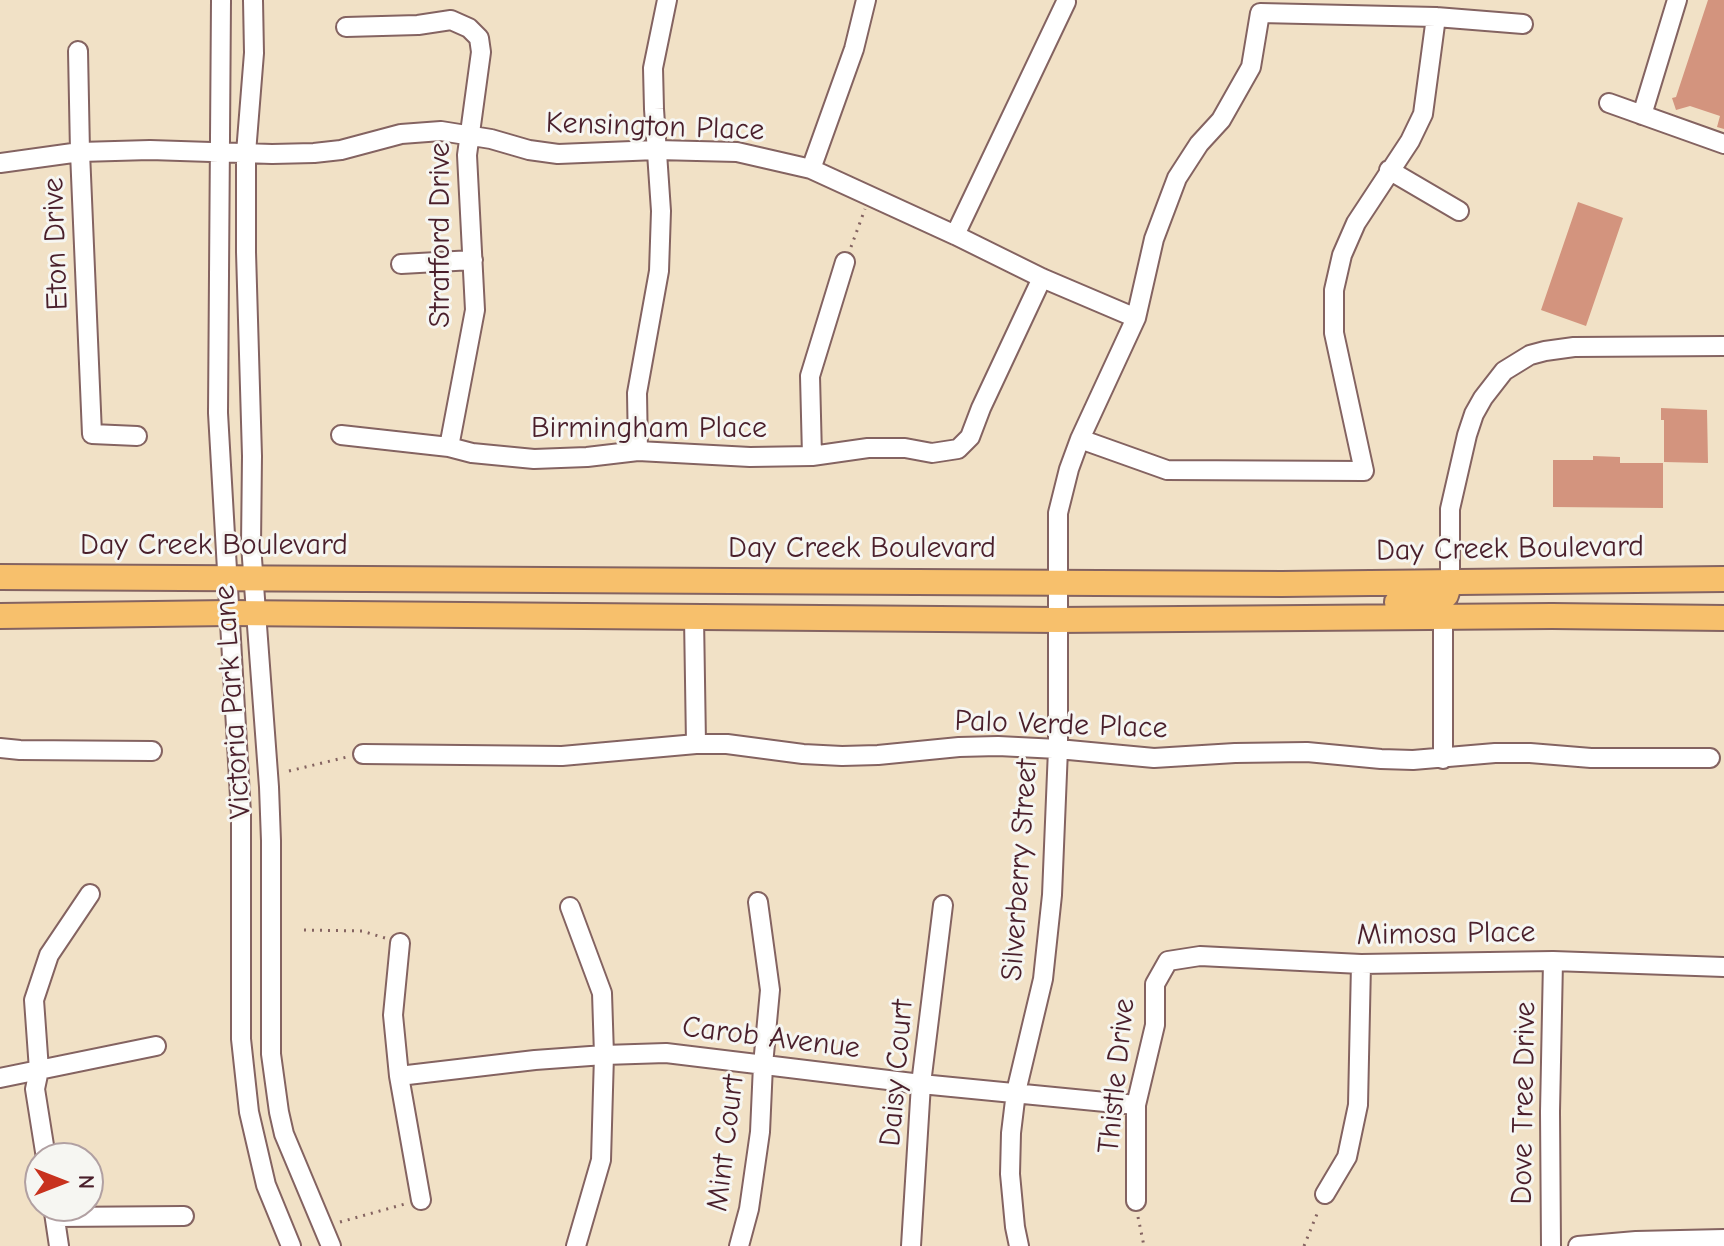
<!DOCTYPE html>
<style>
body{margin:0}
#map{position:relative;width:1724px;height:1246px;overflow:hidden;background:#f1e1c6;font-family:"Comic Neue",sans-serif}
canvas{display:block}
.north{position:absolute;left:24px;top:1142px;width:80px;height:80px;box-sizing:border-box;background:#f6f6f2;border:2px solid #b1a0a2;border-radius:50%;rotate:90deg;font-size:22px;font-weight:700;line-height:32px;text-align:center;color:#4a1f2b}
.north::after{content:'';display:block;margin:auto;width:28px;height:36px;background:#c8321e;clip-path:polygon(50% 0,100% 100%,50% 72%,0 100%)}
</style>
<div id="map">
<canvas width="1724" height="1246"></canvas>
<div class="north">N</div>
</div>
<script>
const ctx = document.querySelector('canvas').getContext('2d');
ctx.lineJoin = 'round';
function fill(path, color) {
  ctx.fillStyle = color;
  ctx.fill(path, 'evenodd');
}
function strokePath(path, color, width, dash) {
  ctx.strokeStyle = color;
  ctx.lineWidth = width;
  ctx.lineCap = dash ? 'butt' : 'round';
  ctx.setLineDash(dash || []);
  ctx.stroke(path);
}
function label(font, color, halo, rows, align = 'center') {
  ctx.font = font + ' "Comic Neue",sans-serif';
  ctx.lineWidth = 6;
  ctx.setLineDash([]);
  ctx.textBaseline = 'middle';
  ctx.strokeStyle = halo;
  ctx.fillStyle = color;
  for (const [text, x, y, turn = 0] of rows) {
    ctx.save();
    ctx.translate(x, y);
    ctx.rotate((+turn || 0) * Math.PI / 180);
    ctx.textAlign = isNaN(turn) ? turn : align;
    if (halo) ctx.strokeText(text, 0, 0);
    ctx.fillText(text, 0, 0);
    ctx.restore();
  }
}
fill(new Path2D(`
 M1708,0H1724V129L1717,127L1720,116L1690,106L1676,110L1672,98L1676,97Z
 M1578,202L1623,218L1586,326L1541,310Z
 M1661,408L1707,410L1708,463L1664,462V420H1661Z
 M1593,456L1620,457V463H1663V508L1553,507V460H1593Z`), '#d3947e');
const minor = new Path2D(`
 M221,0L218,413L241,814V1039L249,1112L266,1185L291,1246
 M253,0L254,53L246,153V252L252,456L251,545L269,787L271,841V1054L279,1112L284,1134L331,1246
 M346,27L418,25L451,20L469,28L479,38L481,52L467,155L475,310L449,447
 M78,51L80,152L92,434L137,436
 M1609,103L1724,144
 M1642,115L1677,0
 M0,163L80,152L150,150L272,154L314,153L341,150L401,134L441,131L491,139L529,150L558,154L657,150L737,152L811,169L955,235L1042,278L1136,318
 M811,169L854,49L866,0
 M1389,170L1459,211
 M955,235L1066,2
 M401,264L473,260
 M341,435L449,447L472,453L534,459L587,457L638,451L750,457L812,456L868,448H905L932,453L958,449L970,437L981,408L1042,278
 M1080,439L1167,470L1364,471L1334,333V290L1342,255L1356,223L1410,141L1423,114L1436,17
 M638,451L637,393L659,271L661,211L654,109L653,68L667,0
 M812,456L810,376L845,262
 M1450,582V509L1467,435L1474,414L1483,398L1504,371L1530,355L1545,351L1574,347L1724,346
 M694,617L696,744
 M1443,617V759
 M0,748L20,750L152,751
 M363,754L562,756L696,744H727L803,754L842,756L878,755L959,747L998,746L1058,749L1154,758L1235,753L1307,752L1381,759L1413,760L1495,753H1530L1591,758H1710
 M570,907L602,993L604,1055L601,1160L576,1246
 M400,943L393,1015L399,1076L421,1200
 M399,1076L535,1060L604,1055L666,1053L921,1084L1136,1105
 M0,1078L156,1046
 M46,1158L35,1089L39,1070L34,1000L49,955L90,894
 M1325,1194L1347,1157L1358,1105L1361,964
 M1136,1201V1105L1155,1025V984L1168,961L1200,956L1361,964L1553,961L1724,967
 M53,1206L59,1246
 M55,1217L184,1216
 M739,1246L749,1209L760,1132L763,1065L770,990L758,902
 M911,1246L921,1084L943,905
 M1019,1246L1015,1227L1010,1174L1011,1133L1016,1092L1043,979L1052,895L1058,749V513L1069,469L1080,439L1136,318L1154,239L1177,178L1199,144L1221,120L1251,67L1260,13L1436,17L1523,24
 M1551,1246L1550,1112L1553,961
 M1578,1246L1636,1241L1724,1239`);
const major = new Path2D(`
 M0,577L1282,584L1724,579
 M1397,602L1437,600L1446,595L1450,582
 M0,616L229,613L1058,620L1552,616L1724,618`);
strokePath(minor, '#846361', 22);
strokePath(major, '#846361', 28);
strokePath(new Path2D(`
 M851,247L865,209
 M289,771L347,757
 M304,930L362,931L385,938
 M1138,1217L1144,1246
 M340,1222L405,1204
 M1304,1246L1319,1209`), '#846361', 3, [2, 6]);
strokePath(minor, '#fff', 18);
strokePath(major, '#f7c06c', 24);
label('30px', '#4a1f2b', '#f6f6f2', [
 ["Kensington Place",655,127,2],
 ["Stratford Drive",441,235,-90],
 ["Eton Drive",56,244,-92],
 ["Birmingham Place",649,429],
 ["Day Creek Boulevard",214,546],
 ["Day Creek Boulevard",862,549],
 ["Day Creek Boulevard",1510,549,-1],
 ["Victoria Park Lane",233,702,-94],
 ["Palo Verde Place",1061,725,2],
 ["Silverberry Street",1020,870,-86],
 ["Mimosa Place",1446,934,-1],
 ["Carob Avenue",771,1038,7],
 ["Daisy Court",897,1073,-85],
 ["Thistle Drive",1117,1076,-84],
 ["Dove Tree Drive",1524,1103,-89],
 ["Mint Court",726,1143,-83]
]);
</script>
